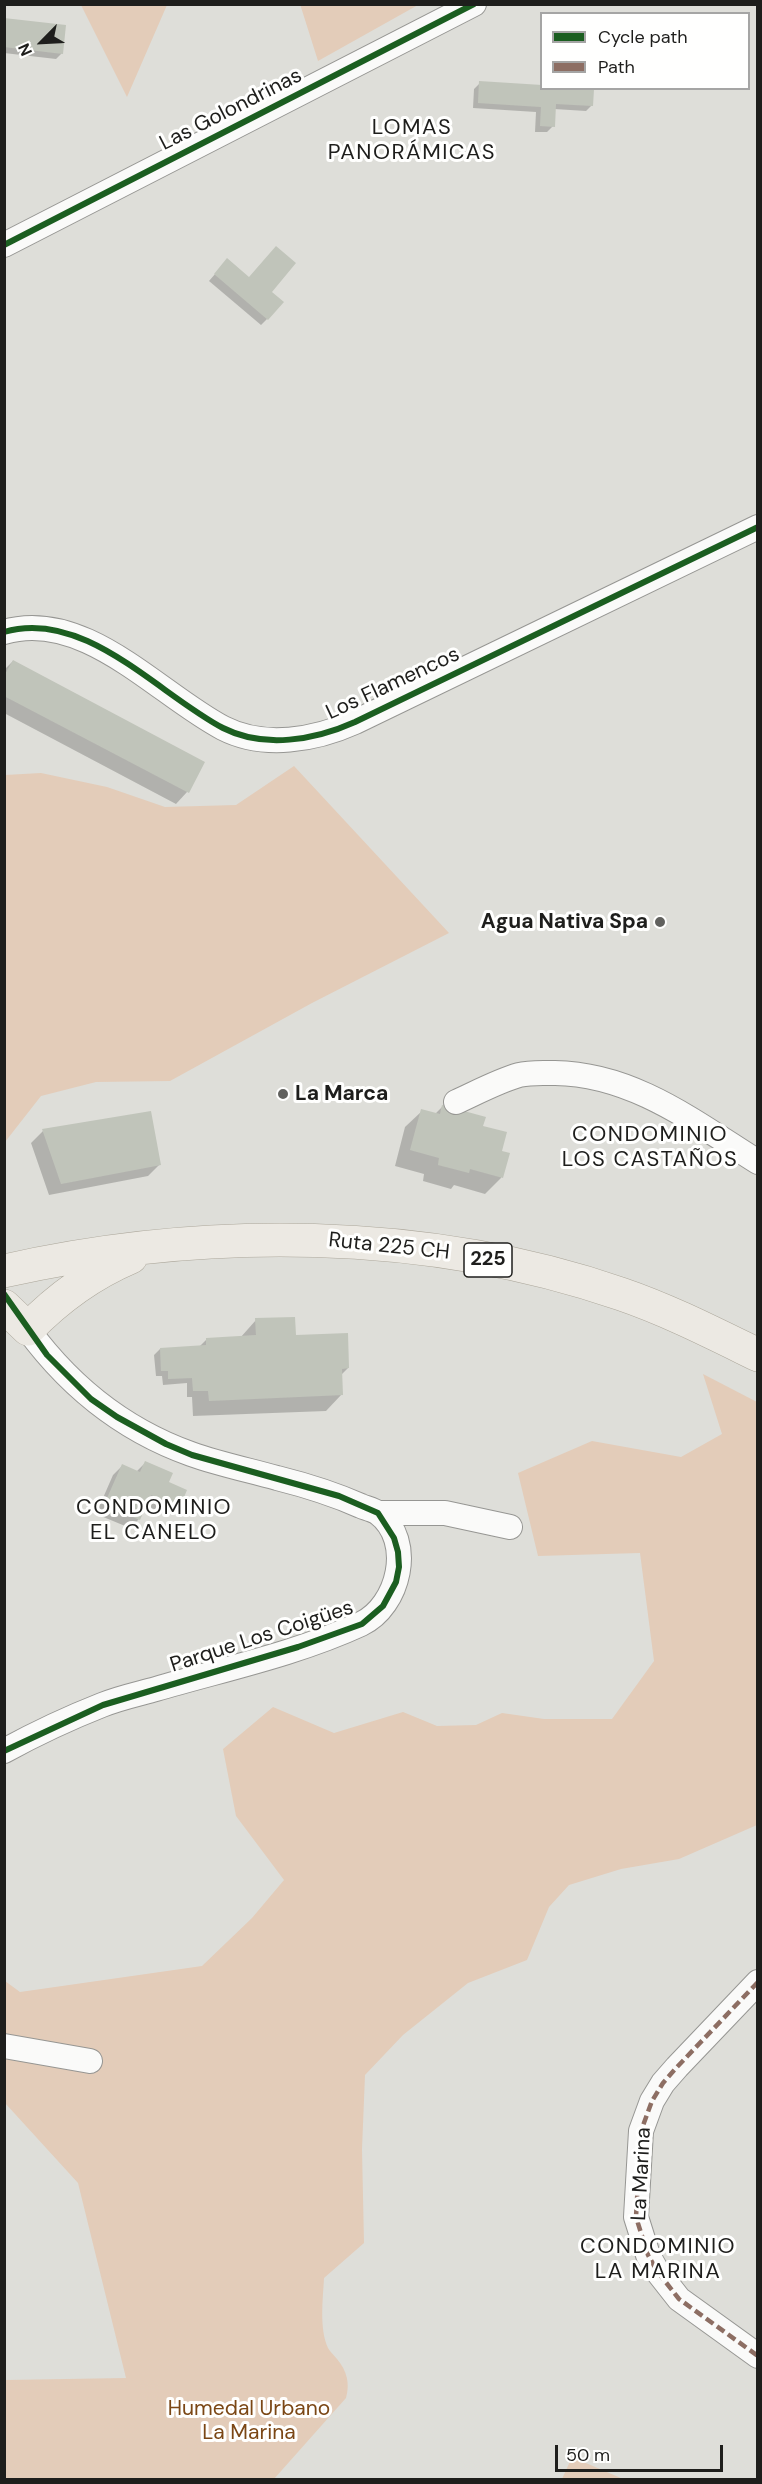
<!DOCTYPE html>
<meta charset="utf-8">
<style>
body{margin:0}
#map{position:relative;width:762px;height:2484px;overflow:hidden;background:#deded9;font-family:"DM Sans",sans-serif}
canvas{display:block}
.frame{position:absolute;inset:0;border:6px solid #1e1e1c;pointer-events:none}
.legend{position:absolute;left:540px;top:12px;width:210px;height:78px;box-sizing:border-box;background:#fffffe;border:2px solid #a5a5a4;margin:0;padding:8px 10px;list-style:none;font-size:18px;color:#1e1e1c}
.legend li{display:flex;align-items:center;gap:12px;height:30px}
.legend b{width:30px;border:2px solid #a5a5a4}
.north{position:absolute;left:12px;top:12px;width:60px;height:60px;-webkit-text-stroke:4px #fffffe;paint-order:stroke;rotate:246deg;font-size:16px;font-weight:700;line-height:24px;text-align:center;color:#1e1e1c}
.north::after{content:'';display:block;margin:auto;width:21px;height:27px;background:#1e1e1c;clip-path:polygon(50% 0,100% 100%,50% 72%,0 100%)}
.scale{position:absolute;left:555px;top:2445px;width:168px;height:27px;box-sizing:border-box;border:3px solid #1e1e1c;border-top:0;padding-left:8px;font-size:18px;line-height:21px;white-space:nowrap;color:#1e1e1c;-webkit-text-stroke:4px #fffffe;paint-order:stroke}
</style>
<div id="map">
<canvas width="762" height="2484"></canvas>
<div class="frame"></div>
<ul class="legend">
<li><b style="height:8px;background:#1b5e20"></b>Cycle path</li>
<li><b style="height:8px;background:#8d6e63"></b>Path</li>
</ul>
<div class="north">N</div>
<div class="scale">50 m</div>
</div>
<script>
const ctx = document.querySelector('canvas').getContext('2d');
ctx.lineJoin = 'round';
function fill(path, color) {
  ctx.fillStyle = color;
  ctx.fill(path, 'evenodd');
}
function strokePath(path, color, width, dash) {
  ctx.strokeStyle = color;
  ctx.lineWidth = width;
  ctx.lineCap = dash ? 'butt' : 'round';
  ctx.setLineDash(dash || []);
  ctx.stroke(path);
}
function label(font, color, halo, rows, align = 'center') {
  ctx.font = font + ' "DM Sans",sans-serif';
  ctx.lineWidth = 6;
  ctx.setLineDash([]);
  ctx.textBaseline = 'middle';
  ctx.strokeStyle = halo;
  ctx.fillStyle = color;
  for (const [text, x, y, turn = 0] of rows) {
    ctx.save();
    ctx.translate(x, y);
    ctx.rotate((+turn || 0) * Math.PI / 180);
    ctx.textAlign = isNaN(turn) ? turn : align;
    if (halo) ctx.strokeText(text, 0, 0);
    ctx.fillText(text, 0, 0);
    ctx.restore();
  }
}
fill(new Path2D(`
 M300,4H418V5L318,61Z
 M81,5H167L127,97Z
 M294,766L449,933L312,1003L170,1081L96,1082L41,1096L5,1142V775L41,773L107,787L165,807L236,805Z
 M703,1374L757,1402V1825L679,1859L621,1869L569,1885L549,1907L527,1960L468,1983L403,2035L365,2075L362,2149L364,2243L324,2278C323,2298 319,2329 328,2348C330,2352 334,2355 337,2359C347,2371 350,2383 346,2398L274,2479H5V2380L126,2378L78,2183L5,2103V1981L20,1992L202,1966L252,1918L284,1880L236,1816L223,1749L273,1707L334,1733L403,1712L437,1726L476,1725L502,1713L544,1719H612L654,1661L640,1553L538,1556L518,1473L592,1441L681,1457L722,1434Z
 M572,2457L623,2479H562Z`), '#e3ccb9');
fill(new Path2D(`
 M4,19L62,53L56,59L4,53Z
 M480,83L593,90L592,105L586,111L554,109L553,126L547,132H535L536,112L473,108L474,89Z
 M222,266L270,292L267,319L261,325L209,281Z
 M13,661L203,762L187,792L176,804L4,713V670Z
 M442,1107L481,1127L500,1152L508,1154L501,1178L485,1194L454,1185L451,1189L423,1181L424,1174L395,1166L405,1127L422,1111L435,1114Z
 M43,1131L160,1164L148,1176L49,1195L31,1143Z
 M256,1320L295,1337L348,1368L341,1375L342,1394L326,1411L193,1416L192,1397H187V1383L163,1385L162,1376H156L154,1355L160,1349L199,1347L207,1339L240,1338Z
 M145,1463L167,1483L185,1491L178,1507L169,1516L145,1505L139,1519L130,1528L96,1514L113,1475L122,1466L136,1472Z`), '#0003');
fill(new Path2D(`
 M4,18L66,25L63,54L4,47Z
 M479,81L542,85V88L594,89L593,106L556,104L555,127L540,126L541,107L478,103Z
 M276,246L296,263L272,292L284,302L268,320L214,274L227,258L249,277Z
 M13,660L205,762L189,793L4,696V676Z
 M442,1105L486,1117L483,1126L507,1132L502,1151L510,1153L503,1178L470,1169L469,1173L438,1165L439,1158L410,1150L421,1109L440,1114Z
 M151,1111L161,1165L61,1184L42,1129Z
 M295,1317L296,1335L348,1333L349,1368L342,1369L343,1395L209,1401L208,1391H193L192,1378L168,1379V1371H161L160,1348L206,1345V1338L256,1335L255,1318Z
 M145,1461L173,1473L169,1482L187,1490L180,1507L151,1495L140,1520L104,1505L122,1464L140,1472Z`), '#c0c4ba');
const street = new Path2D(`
 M4,245L474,4
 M4,632C84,608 158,694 223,728C264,749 315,740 355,722L758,527
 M456,1102C476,1093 498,1081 519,1075C530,1072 544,1073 555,1073C633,1074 694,1122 758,1162
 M378,1513H445L510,1527
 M4,1751C35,1734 69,1718 102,1705C119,1698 138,1694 156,1689C224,1669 296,1654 361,1624C399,1606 415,1541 378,1513C374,1510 366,1508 361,1506C334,1494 305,1485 277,1478C248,1470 219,1464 191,1454C118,1428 62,1380 19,1317
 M758,1982L677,2067L663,2083L652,2101L641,2131L636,2217L648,2255L657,2271L679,2299L758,2356
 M4,2046L90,2061`);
const primary = new Path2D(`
 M4,1271C204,1226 427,1227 621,1294C668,1310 713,1333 758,1355
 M4,1306L28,1329C58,1298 91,1274 131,1257`);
strokePath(street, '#969693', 26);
strokePath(primary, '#aca79b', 34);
strokePath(street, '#fafaf9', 24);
strokePath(primary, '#ece9e3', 33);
strokePath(new Path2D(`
 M758,1982L677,2067L663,2083L652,2101L641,2131L636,2217L648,2255L657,2271L679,2299L758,2356`), '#8d6e63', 4.5, [9, 4.5]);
strokePath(new Path2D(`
 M4,245L474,4
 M4,632C84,608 158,694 223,728C264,749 315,740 355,722L758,527
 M4,1294L47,1355L91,1399L117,1417L166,1444L192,1455L339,1496L378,1513L394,1538L398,1552L399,1567L396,1582L383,1606L362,1624L298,1647L103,1705L4,1751`), '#1b5e20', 6);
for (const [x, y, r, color] of [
 [660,922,6,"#61615e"],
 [283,1094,6,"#61615e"]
]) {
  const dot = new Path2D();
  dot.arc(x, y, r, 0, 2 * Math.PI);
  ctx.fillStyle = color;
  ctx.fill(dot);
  strokePath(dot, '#fffffe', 2);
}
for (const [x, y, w] of [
 [488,1260,48]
]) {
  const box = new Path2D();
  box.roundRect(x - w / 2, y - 17, w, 34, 4.5);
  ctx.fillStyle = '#fffffe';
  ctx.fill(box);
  strokePath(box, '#1e1e1c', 1.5);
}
label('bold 20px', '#1e1e1c', null, [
 ["225",488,1260]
]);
label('21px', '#1e1e1c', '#fffffe', [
 ["Las Golondrinas",231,110,-27],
 ["Los Flamencos",393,684,-25],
 ["Ruta 225 CH",389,1247,6],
 ["Parque Los Coigües",262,1637,-18],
 ["La Marina",642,2174,-87]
]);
label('bold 21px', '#1e1e1c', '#fffffe', [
 ["Agua Nativa Spa",648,922],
 ["La Marca",295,1094,"left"]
], 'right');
label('21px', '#7b4715', '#fffffe', [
 ["Humedal Urbano",249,2409],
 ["La Marina",249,2433]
]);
ctx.letterSpacing = '1.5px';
label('22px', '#1e1e1c', '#fffffe', [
 ["LOMAS",412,128],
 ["PANORÁMICAS",412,153],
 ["CONDOMINIO",650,1135],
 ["LOS CASTAÑOS",650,1160],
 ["CONDOMINIO",154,1508],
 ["EL CANELO",154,1533],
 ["CONDOMINIO",658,2247],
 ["LA MARINA",658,2272]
]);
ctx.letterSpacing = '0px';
</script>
